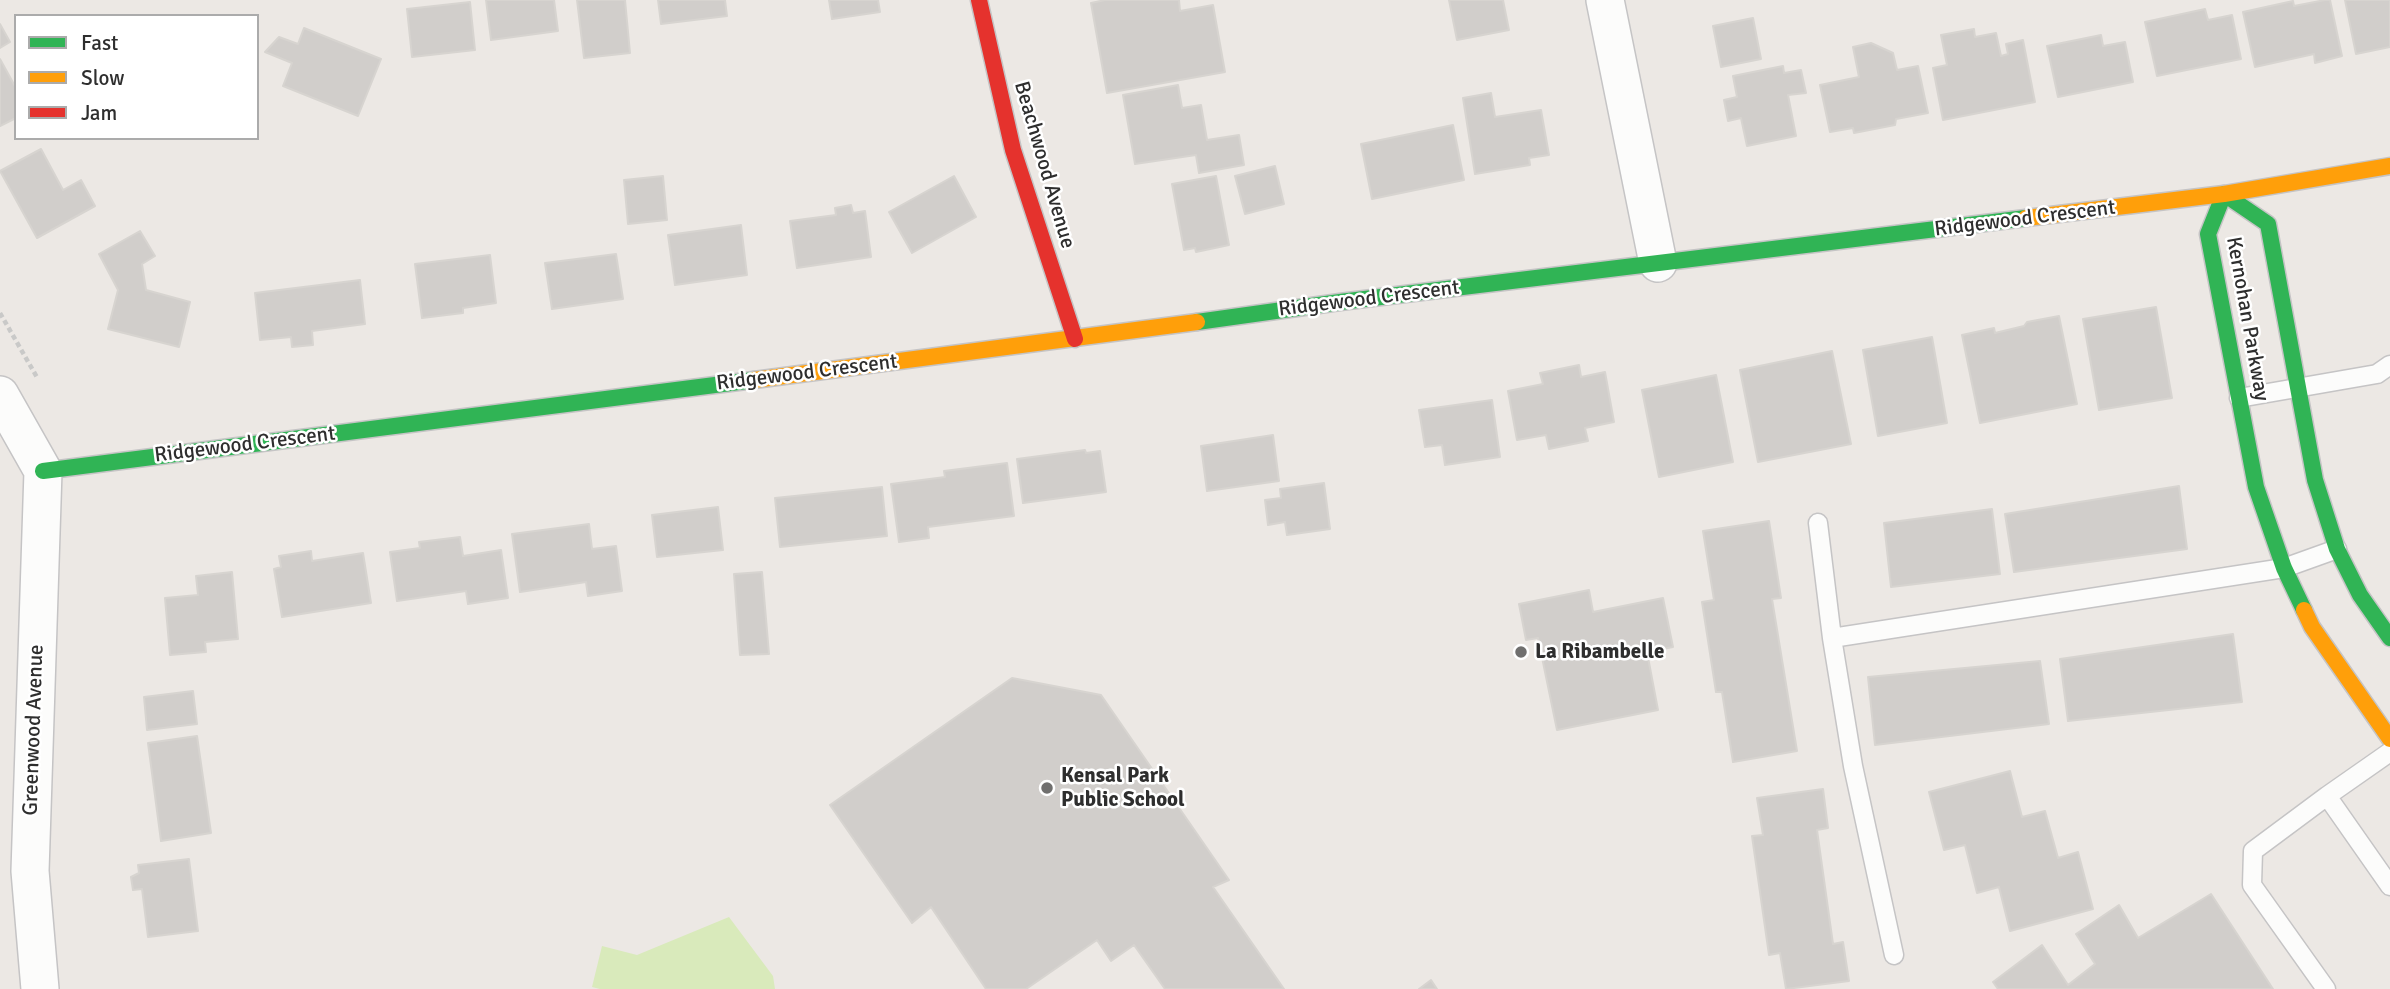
<!DOCTYPE html>
<style>
body{margin:0}
#map{position:relative;width:2390px;height:989px;overflow:hidden;background:#ece8e4;font-family:Signika,sans-serif}
canvas{display:block}
.legend{position:absolute;left:14px;top:14px;width:245px;height:126px;box-sizing:border-box;background:#fff;border:2px solid #ababab;margin:0;padding:9px 12px;list-style:none;font-size:21px;color:#2e2e2e}
.legend li{display:flex;align-items:center;gap:14px;height:35px}
.legend b{width:35px;border:2px solid #ababab}
</style>
<div id="map">
<canvas width="2390" height="989"></canvas>
<ul class="legend">
<li><b style="height:9px;background:#30b455"></b>Fast</li>
<li><b style="height:9px;background:#ff9f0a"></b>Slow</li>
<li><b style="height:9px;background:#e5322d"></b>Jam</li>
</ul>
</div>
<script>
const ctx = document.querySelector('canvas').getContext('2d');
ctx.lineJoin = 'round';
function fill(path, color) {
  ctx.fillStyle = color;
  ctx.fill(path, 'evenodd');
}
function strokePath(path, color, width, dash) {
  ctx.strokeStyle = color;
  ctx.lineWidth = width;
  ctx.lineCap = dash ? 'butt' : 'round';
  ctx.setLineDash(dash || []);
  ctx.stroke(path);
}
function label(font, color, halo, rows, align = 'center') {
  ctx.font = font + ' Signika,sans-serif';
  ctx.lineWidth = 5;
  ctx.setLineDash([]);
  ctx.textBaseline = 'middle';
  ctx.strokeStyle = halo;
  ctx.fillStyle = color;
  for (const [text, x, y, turn = 0] of rows) {
    ctx.save();
    ctx.translate(x, y);
    ctx.rotate((+turn || 0) * Math.PI / 180);
    ctx.textAlign = isNaN(turn) ? turn : align;
    if (halo) ctx.strokeText(text, 0, 0);
    ctx.fillText(text, 0, 0);
    ctx.restore();
  }
}
fill(new Path2D(`
 M729,917L773,976L775,989H600L592,987L602,946L637,955Z`), '#d9eabb');
const building = new Path2D(`
 M486,0H554L558,31L491,40Z
 M577,0H625L630,53L584,58Z
 M658,0H725L727,16L661,24Z
 M829,0H878L880,12L832,19Z
 M1105,0H1179L1180,11L1213,5L1225,72L1107,93L1091,3Z
 M1503,0L1509,30L1457,40L1449,0Z
 M2325,0H2330L2342,56L2315,63L2314,54L2255,67L2243,12L2293,1L2294,6Z
 M2345,0H2390V47L2356,54Z
 M470,2L475,50L412,57L407,9Z
 M2205,9L2208,20L2232,15L2241,59L2157,76L2145,22Z
 M1753,18L1761,59L1721,67L1713,26Z
 M0,24L10,42L0,48Z
 M304,28L381,59L358,116L283,86L292,63L265,52L279,37L298,44Z
 M1974,29L1975,37L1996,33L2001,56L2008,54L2006,44L2023,40L2035,102L1943,120L1933,68L1947,65L1941,35Z
 M2101,35L2103,46L2125,42L2133,82L2058,97L2047,46Z
 M1871,43L1893,53L1897,70L1918,66L1928,113L1896,119L1895,125L1854,133L1853,128L1830,132L1820,85L1859,77L1853,47Z
 M0,59L16,88V118L0,126Z
 M1783,66L1784,73L1801,70L1806,93L1788,95L1796,136L1747,146L1741,118L1728,121L1724,100L1737,97L1733,76Z
 M1178,85L1182,108L1201,105L1207,140L1239,135L1244,165L1199,173L1196,155L1135,164L1123,95Z
 M1491,93L1495,117L1541,110L1549,155L1529,158L1530,165L1475,174L1463,98Z
 M1453,125L1464,180L1372,199L1361,144Z
 M41,149L63,190L81,180L95,206L37,238L0,171Z
 M1275,166L1284,204L1245,214L1235,176Z
 M663,176L667,220L628,224L624,180Z
 M954,176L976,217L912,253L889,212Z
 M1216,176L1229,245L1196,252L1195,248L1184,250L1172,184Z
 M851,205L853,213L865,211L871,257L797,268L790,221L836,215L835,208Z
 M741,225L747,275L675,285L668,235Z
 M140,231L155,256L142,264L146,290L190,302L179,347L108,329L118,290L99,254Z
 M616,254L623,299L552,309L545,263Z
 M490,255L496,303L463,308V313L422,318L415,264Z
 M360,280L365,324L312,331L313,345L292,347L291,337L260,340L255,293Z
 M2156,307L2172,398L2099,410L2083,319Z
 M2059,316L2077,404L1980,423L1962,335L1994,328L1995,333L2024,326L2027,322Z
 M1932,337L1947,423L1878,436L1863,350Z
 M1832,351L1851,444L1758,462L1740,370Z
 M1579,365L1581,377L1605,372L1614,422L1585,428L1588,441L1549,449L1546,435L1517,440L1508,391L1543,384L1540,373Z
 M1716,375L1733,462L1659,477L1642,390Z
 M1492,400L1500,457L1445,465L1442,445L1425,447L1419,410Z
 M1273,435L1279,481L1207,491L1201,446Z
 M1085,450L1086,453L1100,451L1106,492L1023,503L1017,459Z
 M1007,463L1014,516L928,527L929,538L899,542L891,484L945,477L944,471Z
 M1324,483L1330,529L1287,535L1285,522L1268,525L1265,500L1281,498L1280,489Z
 M2179,486L2187,549L2014,572L2005,514Z
 M882,487L887,536L780,547L775,498Z
 M718,507L723,550L657,557L652,515Z
 M1992,509L2000,574L1891,587L1884,523Z
 M1769,521L1781,598L1772,599L1797,751L1733,762L1722,692H1716L1702,602L1714,600L1703,531Z
 M589,524L592,549L616,546L622,591L588,596L586,582L520,592L512,534Z
 M460,537L463,556L501,550L508,598L468,604L466,591L397,601L390,552L420,548L419,542Z
 M311,551L312,561L363,553L371,603L282,617L274,569L281,567L279,556Z
 M232,572L238,639L205,642L206,652L170,655L165,598L198,595L196,576Z
 M762,572L769,654L740,655L734,574Z
 M1589,590L1593,612L1663,598L1673,647L1647,652L1658,710L1557,730L1538,638L1526,640L1519,604Z
 M2233,634L2242,702L2068,721L2060,659Z
 M2040,661L2049,724L1875,745L1868,677Z
 M1012,678L1101,695L1229,880L1213,887L1284,989H1165L1134,945L1111,961L1097,940L1026,989H986L931,907L912,923L830,805Z
 M193,691L197,724L147,730L144,697Z
 M197,736L211,833L161,841L148,743Z
 M2010,771L2022,817L2045,811L2058,858L2078,852L2093,909L2010,931L1999,887L1977,893L1965,845L1944,850L1929,792Z
 M1823,789L1828,828L1817,830L1833,944L1843,942L1849,981L1786,989L1780,953L1769,955L1752,836L1763,835L1757,798Z
 M189,859L198,931L148,937L142,889L133,890L131,877L139,873L138,865Z
 M2211,894L2273,989H1998L1993,982L2042,945L2068,985L2095,964L2076,934L2119,905L2138,938Z
 M1431,980L1437,989H1419Z`);
fill(building, '#d1cecb');
strokePath(building, '#d7d4d0', 2);
const lane = new Path2D(`
 M2239,398L2377,374L2390,365
 M1818,523L1832,638L1853,766L1894,955
 M1832,638L2284,568L2337,549
 M2327,796L2390,752
 M2326,989L2252,885L2253,851L2327,796L2390,886`);
const street = new Path2D(`
 M1605,0L1658,263
 M0,395L43,471L30,871L40,989`);
const fast = new Path2D(`
 M2224,194L2208,234L2256,487L2284,568L2304,610
 M2224,194L2268,224L2315,480L2337,549L2360,595L2390,638
 M1197,322L1340,302L2026,218
 M43,471L754,380`);
const slow = new Path2D(`
 M2026,218L2224,194L2390,166
 M754,380L1197,322
 M2304,610L2312,627L2390,739`);
const jam = new Path2D(`
 M979,0L1013,150L1075,339`);
strokePath(lane, '#c5c4c5', 21);
strokePath(street, '#c5c4c5', 40);
strokePath(fast, '#c5c4c5', 19);
strokePath(slow, '#c5c4c5', 19);
strokePath(jam, '#c5c4c5', 19);
strokePath(new Path2D(`
 M0,313L38,379`), '#c9c9c8', 4.5, [5, 3.5]);
strokePath(lane, '#fcfcfb', 18);
strokePath(street, '#fcfcfb', 37);
strokePath(fast, '#30b455', 16);
strokePath(slow, '#ff9f0a', 16);
strokePath(jam, '#e5322d', 16);
for (const [x, y, r, color] of [
 [1521,652,7,"#706f6e"],
 [1047,788,7,"#706f6e"]
]) {
  const dot = new Path2D();
  dot.arc(x, y, r, 0, 2 * Math.PI);
  ctx.fillStyle = color;
  ctx.fill(dot);
  strokePath(dot, '#fff', 2.5);
}
label('21px', '#2e2e2e', '#fff', [
 ["Beachwood Avenue",1044,165,74],
 ["Ridgewood Crescent",2025,219,-7],
 ["Ridgewood Crescent",1369,299,-7],
 ["Kernohan Parkway",2247,319,80],
 ["Ridgewood Crescent",807,373,-7],
 ["Ridgewood Crescent",245,445,-7],
 ["Greenwood Avenue",34,730,-88]
]);
label('bold 21px', '#2e2e2e', '#fff', [
 ["La Ribambelle",1535,652],
 ["Kensal Park",1061,776],
 ["Public School",1061,800]
], 'left');
</script>
